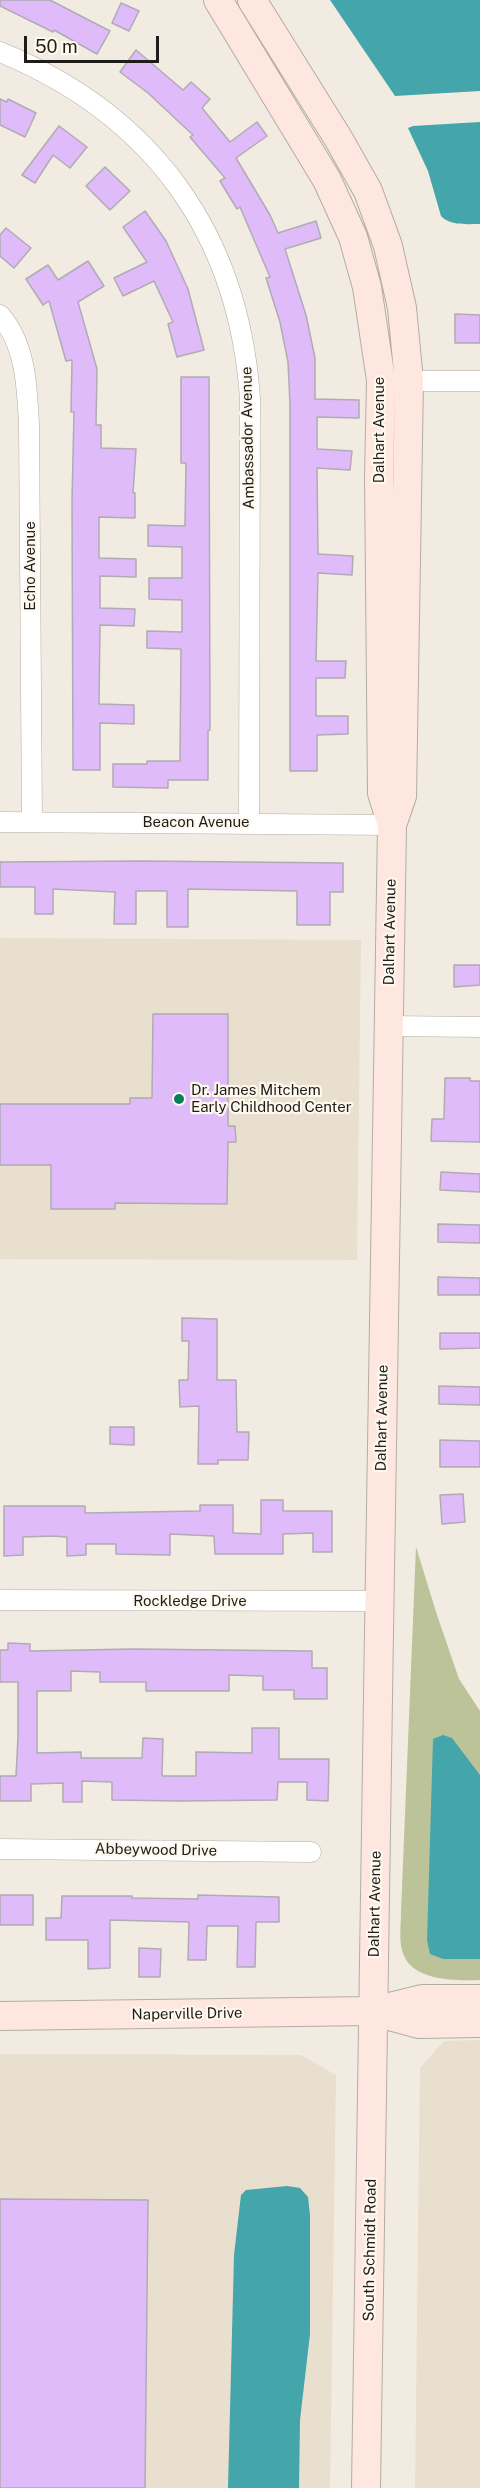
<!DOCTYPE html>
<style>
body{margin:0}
#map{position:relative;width:480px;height:2488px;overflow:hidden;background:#f1ebe1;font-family:"Public Sans",sans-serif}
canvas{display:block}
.scale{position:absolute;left:24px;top:36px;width:135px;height:27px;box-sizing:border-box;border:3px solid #1f1d19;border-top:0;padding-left:8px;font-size:18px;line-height:21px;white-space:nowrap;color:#1f1d19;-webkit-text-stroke:4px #fef8ee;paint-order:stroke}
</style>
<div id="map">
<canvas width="480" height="2488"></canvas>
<div class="scale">50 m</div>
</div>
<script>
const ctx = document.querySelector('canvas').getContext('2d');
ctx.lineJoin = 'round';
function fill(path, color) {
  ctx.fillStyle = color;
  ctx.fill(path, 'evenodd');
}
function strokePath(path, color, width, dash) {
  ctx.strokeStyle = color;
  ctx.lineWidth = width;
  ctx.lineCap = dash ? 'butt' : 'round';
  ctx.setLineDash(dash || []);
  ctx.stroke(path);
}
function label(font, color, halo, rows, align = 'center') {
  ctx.font = font + ' "Public Sans",sans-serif';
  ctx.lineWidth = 4.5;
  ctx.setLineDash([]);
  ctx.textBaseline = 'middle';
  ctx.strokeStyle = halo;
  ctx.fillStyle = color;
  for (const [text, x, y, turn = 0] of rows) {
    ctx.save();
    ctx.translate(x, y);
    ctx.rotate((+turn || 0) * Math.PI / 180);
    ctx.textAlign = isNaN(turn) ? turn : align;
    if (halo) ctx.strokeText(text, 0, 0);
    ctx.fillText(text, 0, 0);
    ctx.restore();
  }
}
fill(new Path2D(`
 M0,938L361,940L357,1260L0,1259Z
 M480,2040V2488H415L420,2068L444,2041Z
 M0,2054L301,2055L336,2075L330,2488H0Z`), '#e9dfcf');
fill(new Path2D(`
 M416,1547L437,1615L459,1679L480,1711V1980C455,1981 409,1981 402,1950C399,1939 401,1924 401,1912Z`), '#bcc398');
fill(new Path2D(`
 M330,0H480V91L395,96Z
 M480,122V224C468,224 450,226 441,216L428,171L408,128L413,126Z
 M443,1735L452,1738L480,1775V1959H443L430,1954L427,1940L433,1739Z
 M287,2186L300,2188L308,2197L310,2215V2334L300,2420L299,2488H228L234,2255L241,2195L246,2190Z`), '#44a5ab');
const building = new Path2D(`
 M0,0H50L110,31L97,54L54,30L53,32L0,6Z
 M121,3L139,11L129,31L112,23Z
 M136,50L183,90L191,82L210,99L202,108L230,142L257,122L267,136L236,158L270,215L278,233L316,221L321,238L285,249L306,315L315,358V399L359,400V418L317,417V449L352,451L350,470L317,468L318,554L353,556L352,575L318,573L316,661H346L345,678H316V716H348V734L317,735V771H290V404L288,362L280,322L266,278L270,277L240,207L237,209L220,181L225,178L190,137L193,135L148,93L120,72Z
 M0,99L7,102L8,99L36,113L25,137L0,125Z
 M59,126L87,147L70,168L53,155L35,183L22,175Z
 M105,167L130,191L110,210L86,186Z
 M145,211L166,241L188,289L204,350L177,357L168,324L173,322L154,281L123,296L114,278L147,262L123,227Z
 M6,228L31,248L14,268L0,256V235Z
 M88,261L104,286L78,302L97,369L96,425H101V448L136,449L133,493H135V518L99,517V558L136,559V577L100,576V608L135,609L134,626L100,625L99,704L134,705V724L100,723V770H73L72,500L74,412H71L72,360L66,361L49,301L43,305L26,279L48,265L58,280Z
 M455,314L480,315V343H455Z
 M181,377H209L210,730H208V780H168V788L113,787V764H147V761H180L181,649L147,648V631L182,632V600L149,599V578H182V547L148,546V525L185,526L186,463H181Z
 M142,861L343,863V892H330V925H297V891L188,889V927H167V891H136V924H114L115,892L53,889V914H35V887H0V862Z
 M454,965H480V985L454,987Z
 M153,1014H228V1126H235L236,1142H228L227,1204L115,1203V1209H51V1165H0V1104H130V1098H152Z
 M445,1078H470V1081H480V1142L431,1141L432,1119H444Z
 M441,1172L480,1174V1192L440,1190Z
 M438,1224L480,1225V1243L438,1242Z
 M438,1277L480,1278V1295H438Z
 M182,1318L217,1319V1380H236L237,1432H249L248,1460H218V1464H198L199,1406L180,1407L179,1380H188L189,1341H182Z
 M440,1333H480V1348L440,1349Z
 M439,1386L480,1387V1405L439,1404Z
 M110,1427H134V1445L110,1444Z
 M440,1440L480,1441V1467H440Z
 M463,1494L465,1522L442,1524L440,1495Z
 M261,1500H283V1511H332V1552H313V1533L283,1534V1554H215L214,1536L170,1534V1555L116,1554V1544H86V1555L67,1556V1537L53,1536L23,1537V1555L4,1556V1506H85V1513L200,1511V1505H233V1533L261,1534Z
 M8,1643L30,1644V1651L133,1649L312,1651V1668H327V1699H294V1690H263V1676L229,1675V1691H146V1682H100V1672L71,1671V1691H37V1753L81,1752V1758H142L143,1738L163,1739L162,1776H196V1752L252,1753V1728H279V1759H329L328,1801L307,1800V1782H278L277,1800L180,1801L112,1800V1782L82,1781V1802H63V1783L31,1784V1801H0V1776H16L18,1737V1682H0V1650H8Z
 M0,1895H33V1925H0Z
 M198,1895L279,1897V1922H256L255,1967H237L238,1926H207L206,1960H188L189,1922L110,1920V1968L88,1969V1940H46V1918H61L62,1896H132V1898L198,1899Z
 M139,1948L161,1949L160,1977H139Z
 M0,2199L148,2200L145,2488H0Z`);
fill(building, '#dfbcf9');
strokePath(building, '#b0abb4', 1.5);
const street = new Path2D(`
 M0,52C153,115 239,234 250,399L249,822
 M0,315C26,345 27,387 29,425L32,822
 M398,381H480
 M0,822L392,825
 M388,1026L480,1027
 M0,1600L380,1601
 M0,1849L311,1852`);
const secondary = new Path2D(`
 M218,0L327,180L353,237L367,287L381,380L379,477L382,793L392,825
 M252,0L338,138L368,191L388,246L402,308L409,381L402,796L392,825C382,1379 375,1934 366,2488
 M375,2012L419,2024L480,2023
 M0,2016L373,2011L422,1999H480`);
strokePath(street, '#b3ada4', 21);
strokePath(secondary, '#b3ada4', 30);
strokePath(street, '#fff', 20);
strokePath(secondary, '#fee7df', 28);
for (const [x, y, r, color] of [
 [179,1099,6,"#087e5b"]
]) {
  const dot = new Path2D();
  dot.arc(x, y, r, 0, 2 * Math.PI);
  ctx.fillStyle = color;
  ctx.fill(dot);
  strokePath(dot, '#fef8ee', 2);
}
label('15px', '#1f1d19', '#fef8ee', [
 ["Dalhart Avenue",379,430,-90],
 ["Ambassador Avenue",248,438,-91],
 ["Echo Avenue",30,566,-90],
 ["Beacon Avenue",196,822],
 ["Dalhart Avenue",390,932,-89],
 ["Dalhart Avenue",382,1418,-89],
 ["Rockledge Drive",190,1601],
 ["Abbeywood Drive",156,1850,1],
 ["Dalhart Avenue",375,1904,-89],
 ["Naperville Drive",187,2014,-1],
 ["South Schmidt Road",370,2250,-89]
]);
label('15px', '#1f1d19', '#fef8ee', [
 ["Dr. James Mitchem",191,1090],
 ["Early Childhood Center",191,1107]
], 'left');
</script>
